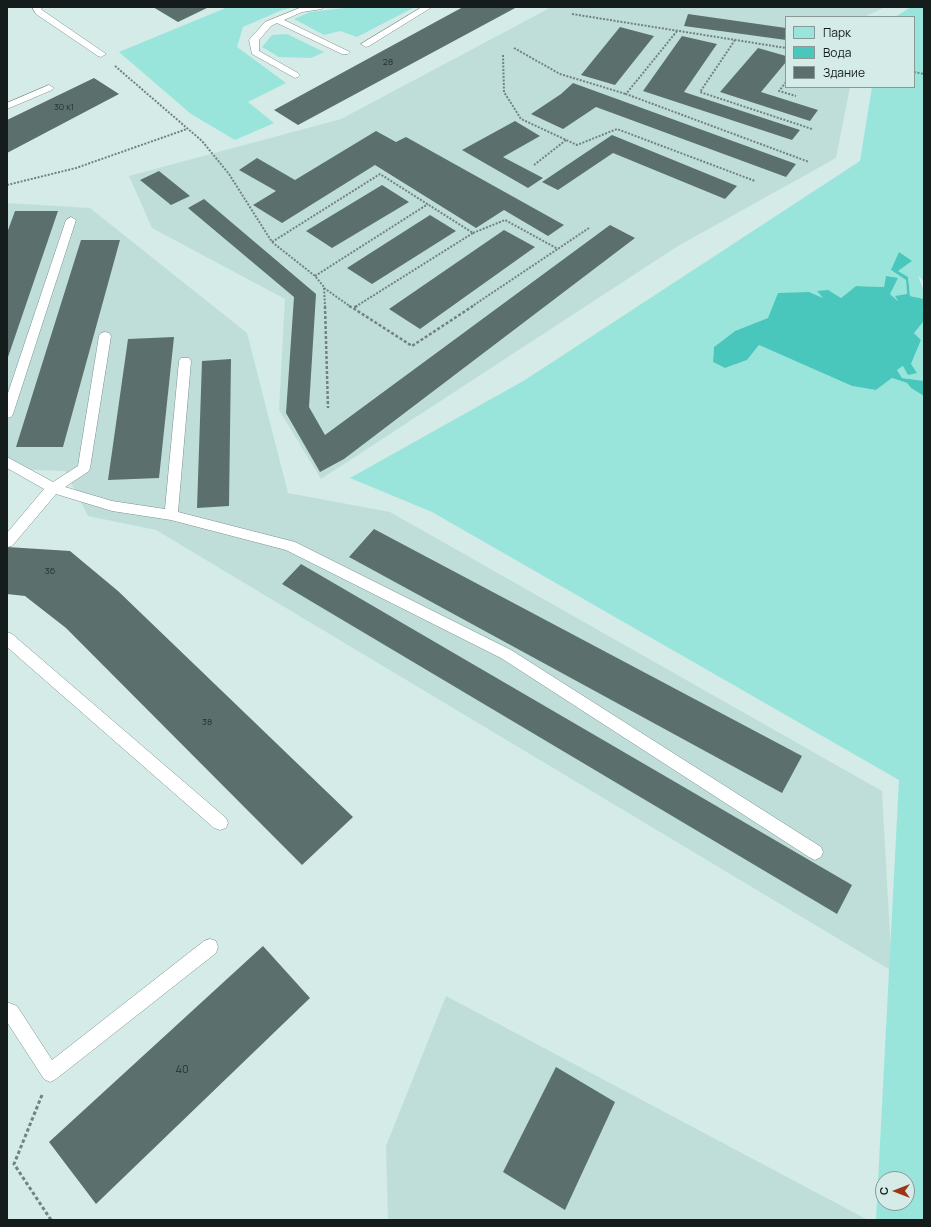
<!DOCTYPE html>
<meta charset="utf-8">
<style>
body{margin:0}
#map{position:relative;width:931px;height:1227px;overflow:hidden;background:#d4ebe8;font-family:Manrope,sans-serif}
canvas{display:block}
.frame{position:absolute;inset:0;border:8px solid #151d1c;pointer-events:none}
.legend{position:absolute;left:785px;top:16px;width:130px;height:72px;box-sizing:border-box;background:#d4ebe8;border:1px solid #889996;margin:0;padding:5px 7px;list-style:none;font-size:12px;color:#151d1c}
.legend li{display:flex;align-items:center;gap:8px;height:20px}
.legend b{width:20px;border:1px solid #889996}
.north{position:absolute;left:875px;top:1171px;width:40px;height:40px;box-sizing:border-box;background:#d4ebe8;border:1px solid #889996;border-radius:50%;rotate:270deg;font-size:11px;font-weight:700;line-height:16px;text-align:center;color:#151d1c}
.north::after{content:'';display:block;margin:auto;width:14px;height:18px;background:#9d3615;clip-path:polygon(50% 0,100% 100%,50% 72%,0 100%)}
</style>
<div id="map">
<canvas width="931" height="1227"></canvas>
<div class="frame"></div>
<ul class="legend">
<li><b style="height:11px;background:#99e5dc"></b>Парк</li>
<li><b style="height:11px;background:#4ac7bc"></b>Вода</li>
<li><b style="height:11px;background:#5b706d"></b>Здание</li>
</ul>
<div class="north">С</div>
</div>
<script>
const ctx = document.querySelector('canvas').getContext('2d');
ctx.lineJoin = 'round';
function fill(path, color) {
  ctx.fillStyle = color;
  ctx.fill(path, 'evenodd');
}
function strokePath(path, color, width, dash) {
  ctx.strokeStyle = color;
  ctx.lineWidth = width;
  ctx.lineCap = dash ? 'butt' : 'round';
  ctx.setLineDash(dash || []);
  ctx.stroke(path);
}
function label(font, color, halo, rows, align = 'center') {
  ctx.font = font + ' Manrope,sans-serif';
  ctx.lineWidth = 3;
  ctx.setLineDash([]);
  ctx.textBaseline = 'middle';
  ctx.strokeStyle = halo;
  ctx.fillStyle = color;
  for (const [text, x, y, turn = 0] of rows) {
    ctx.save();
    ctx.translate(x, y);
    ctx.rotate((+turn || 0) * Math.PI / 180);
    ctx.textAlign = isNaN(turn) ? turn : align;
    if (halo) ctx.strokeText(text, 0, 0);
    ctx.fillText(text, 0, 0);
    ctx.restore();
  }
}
fill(new Path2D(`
 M548,7H885L864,17H786V87H850L836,158L678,246L321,479L279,410L285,299L152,228L129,176L341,119L548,9Z
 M7,203L90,208L247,333L288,493L390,512L882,791L892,971L156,530L88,516L65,471L7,469Z
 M446,996L868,1220H388L386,1146Z`), '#bfdeda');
fill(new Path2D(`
 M228,7H295L282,10L243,27L237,47L286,83L248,102L274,123L235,140L191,114L119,52Z
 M353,7H415L357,37L340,31L324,35L294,19L310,12Z
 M911,7H924V282L918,275L924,292V299L910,296L908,277L897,271L912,261L891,270L906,280L907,295L900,302L890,294L886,276L884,287L856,286L841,298H824L735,331L714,347L713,362L725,368L747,360L759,345L852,386L876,390L892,378L907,383L911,388L924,396V1220H876L899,780L432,512L350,478L525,380L860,161L872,87H914V17H895ZM883,1179H907V1203H883Z
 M287,34L324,52L311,58L279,57L262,47L272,35Z
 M924,321V381L902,378L897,370L903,366L911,364L921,340L914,333Z`), '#99e5dc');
fill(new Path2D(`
 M899,252L912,261L898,271L908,277L910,296L924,299V311H922L924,312V321L914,333L921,340L911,364L917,373L908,375L903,366L897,370L902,378L924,381V396L911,388L907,383L892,378L876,390L852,386L759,345L747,360L725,368L713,362L714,347L735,331L768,318L778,293L809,292L823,298L817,291L828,290L841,298L856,286L884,287L886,276L898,278L890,294L898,301L895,296L907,294L906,280L891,270Z`), '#4ac7bc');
fill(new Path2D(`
 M153,7H209L178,22Z
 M463,7H517L298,125L274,110Z
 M688,14L786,28V40L684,26Z
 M620,27L654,36L615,85L581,75Z
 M682,36L717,44L684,92L800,130L792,140L643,91Z
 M758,48L786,56V62L761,92L818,110L810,121L720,92Z
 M94,78L119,94L7,153V120Z
 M573,83L796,164L786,177L596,107L563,129L531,114L561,94Z
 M515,121L540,136L503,157L543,178L528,188L462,150Z
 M376,131L396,142L406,137L564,225L548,236L504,210L476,228L375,165L282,223L253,205L276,191L239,170L257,158L295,180Z
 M612,135L737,186L725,199L613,153L558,190L542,182Z
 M159,171L190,196L171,205L140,180Z
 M382,185L409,202L332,248L306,231Z
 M204,199L316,294L309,407L325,435L610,225L635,238L344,459L320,472L286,413L294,297L188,208Z
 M15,211H58L7,360V233Z
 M430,215L456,231L372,284L347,268Z
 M504,230L535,247L420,329L389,309Z
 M81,240H120L63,447H16Z
 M174,337L159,478L108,480L128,339Z
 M231,359L229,506L197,508L202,361Z
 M374,529L802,756L782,793L349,557Z
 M7,547L70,551L118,591L353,817L302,865L66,628L25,596L7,594Z
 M301,564L852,885L837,914L282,584Z
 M263,946L310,998L96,1204L49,1142Z
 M556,1067L615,1102L565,1210L503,1172Z`), '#5b706d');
const service = new Path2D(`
 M32,7H40L42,10L106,54L101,57L98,56L36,14Z
 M302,7H323L322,9L302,12L284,20L350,52L348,54H342L277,23L271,26L259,40V51L298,73L300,75L298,77L295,78L252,54L249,40L265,22Z
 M422,7H432L369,46L366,47L361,44Z
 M49,85L54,88L52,90L7,109V103Z
 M71,217L76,220L13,414L11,417L7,418V396L66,220Z
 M105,332L109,333L111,336L90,468L89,471L65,487L112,501L165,509L179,361L181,358H189L191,361L178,512L295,542L511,650L821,847L823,852L821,857L815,860L809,857L501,658L286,550L171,520L112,511L56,494L12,546L7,547V533L44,489L7,468V457L53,482L78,466L99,336L101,333Z
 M7,632L12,634L226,818L228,823L226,828L220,830L214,828L7,647Z
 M210,939L216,941L218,947L216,953L56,1079L50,1082L44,1079L7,1022V1002L17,1006L52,1060L204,941Z`);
strokePath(service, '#7d9290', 1);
strokePath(new Path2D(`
 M572,14L786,48
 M677,31L626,94L809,162
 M735,40L700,92L812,129
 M514,48L560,74L626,94
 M503,55L504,92L521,119L577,145L617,129L755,181
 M115,66L202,141L229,174L272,242L315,276L324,287L325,307
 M914,72L924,74
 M786,82L779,91L796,96
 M534,165L566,140
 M7,185L76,168L187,129
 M473,233L505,220L558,249
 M272,242L380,174L473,233L355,307
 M315,276L428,204
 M324,288L351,307
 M471,307L589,228`), '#738280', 2, [2, 1.5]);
strokePath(new Path2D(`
 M325,306L328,408
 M349,306L353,308
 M357,306L353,308L412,346L473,306`), '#738280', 2.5, [3, 2]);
strokePath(new Path2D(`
 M42,1095L14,1164L51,1220`), '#738280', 3, [3.5, 2.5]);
fill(service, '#fff');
label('9px', '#263230', null, [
 ["28",388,62],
 ["30 к1",64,107],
 ["36",50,571],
 ["38",207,722]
]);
label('11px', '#263230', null, [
 ["40",182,1070]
]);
</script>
